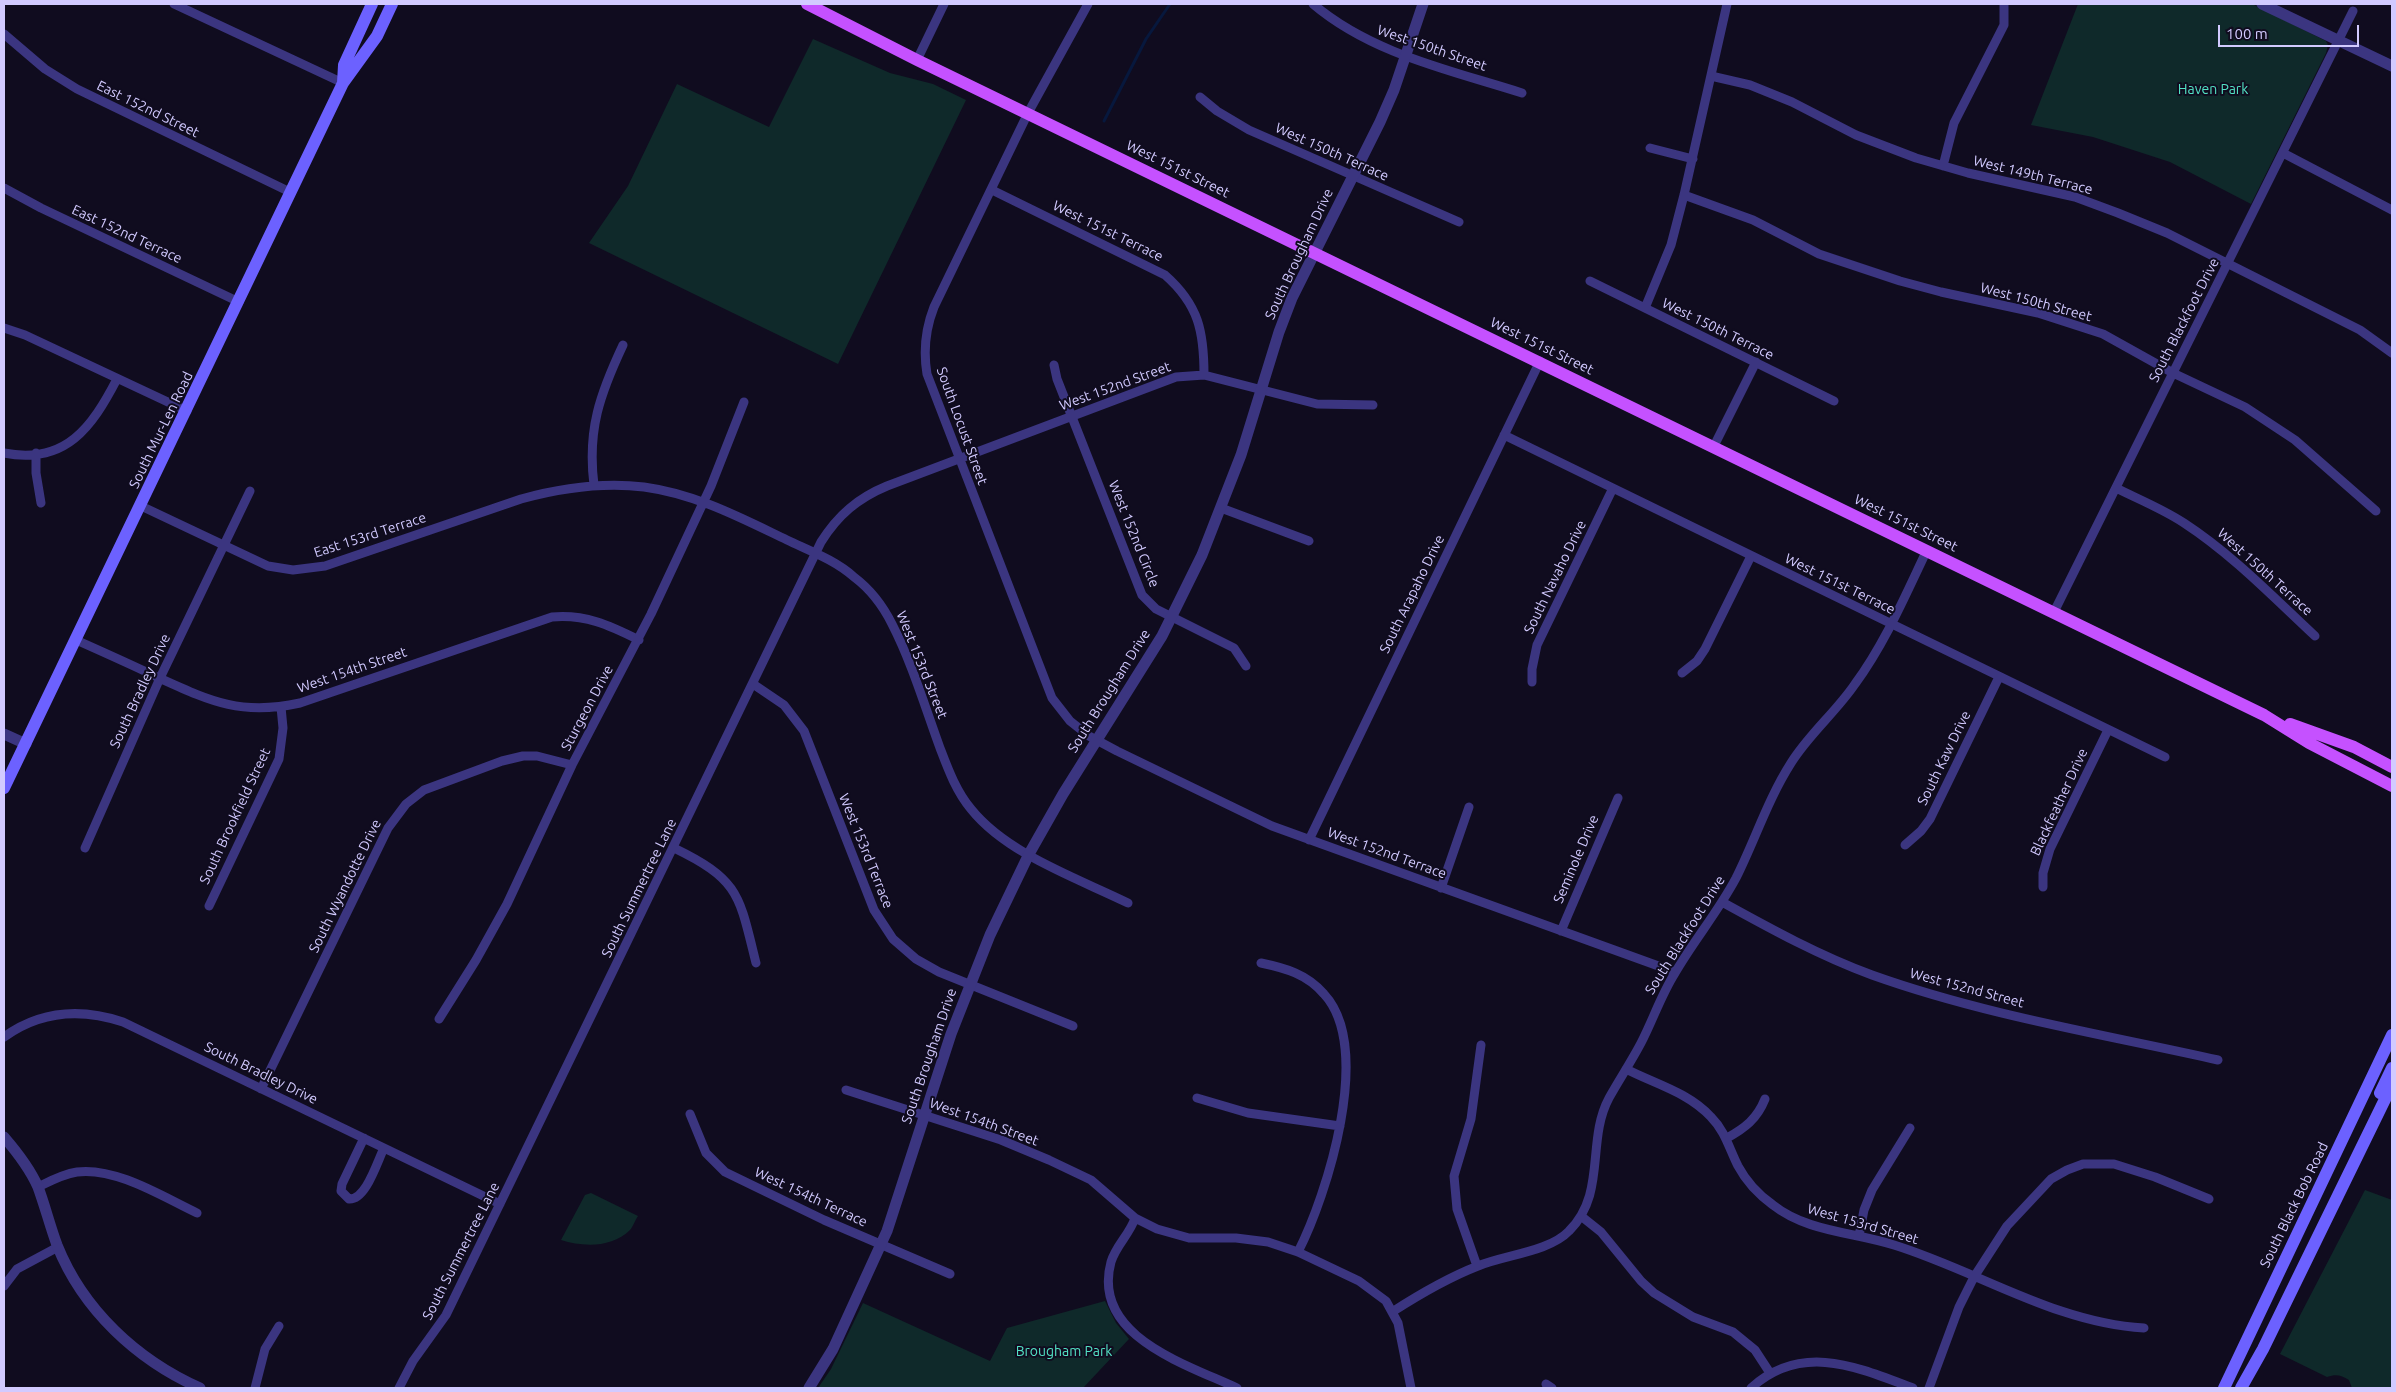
<!DOCTYPE html>
<style>
body{margin:0}
#map{position:relative;width:2396px;height:1392px;overflow:hidden;background:#100c1f;font-family:Ubuntu,sans-serif}
canvas{display:block}
.frame{position:absolute;inset:0;border:5px solid #d2caff;pointer-events:none}
.scale{position:absolute;left:2218px;top:25px;width:141px;height:22px;box-sizing:border-box;border:2px solid #d2caff;border-top:0;padding-left:6px;font-size:15px;line-height:18px;white-space:nowrap;color:#d2caff;-webkit-text-stroke:4px #100c1f;paint-order:stroke}
</style>
<div id="map">
<canvas width="2396" height="1392"></canvas>
<div class="frame"></div>
<div class="scale">100 m</div>
</div>
<script>
const ctx = document.querySelector('canvas').getContext('2d');
ctx.lineJoin = 'round';
function fill(path, color) {
  ctx.fillStyle = color;
  ctx.fill(path, 'evenodd');
}
function strokePath(path, color, width, dash) {
  ctx.strokeStyle = color;
  ctx.lineWidth = width;
  ctx.lineCap = dash ? 'butt' : 'round';
  ctx.setLineDash(dash || []);
  ctx.stroke(path);
}
function label(font, color, halo, rows, align = 'center') {
  ctx.font = font + ' Ubuntu,sans-serif';
  ctx.lineWidth = 4;
  ctx.setLineDash([]);
  ctx.textBaseline = 'middle';
  ctx.strokeStyle = halo;
  ctx.fillStyle = color;
  for (const [text, x, y, turn = 0] of rows) {
    ctx.save();
    ctx.translate(x, y);
    ctx.rotate((+turn || 0) * Math.PI / 180);
    ctx.textAlign = isNaN(turn) ? turn : align;
    if (halo) ctx.strokeText(text, 0, 0);
    ctx.fillText(text, 0, 0);
    ctx.restore();
  }
}
fill(new Path2D(`
 M2078,4H2252L2326,41L2328,45L2326,53L2251,204L2170,162L2093,137L2031,125Z
 M813,39L890,73L933,84L966,100L838,364L589,243L628,186L677,84L769,127Z
 M2365,1190L2392,1200V1388H2352L2349,1380C2341,1375 2336,1374 2327,1377L2280,1354Z
 M591,1193L638,1216C635,1220 633,1227 630,1230C612,1248 583,1247 561,1240L585,1195Z
 M1105,1301L1116,1323L1129,1339L1083,1388H818L831,1369L863,1303L990,1361L1007,1328Z`), '#0f292a');
strokePath(new Path2D(`
 M1104,121L1146,39L1170,4`), '#07183d', 3);
strokePath(new Path2D(`
 M174,4L343,83
 M1088,4L1028,113L934,307C925,330 923,350 927,374L1052,698L1070,721L1089,736L1117,751L1272,826L1675,972
 M1313,4C1372,54 1450,70 1522,93
 M4,34L45,69L77,89L290,192
 M917,60L944,4
 M1711,76L1750,85L1792,102L1856,135L1916,158L1968,173L2075,197L2118,213L2167,233L2360,330L2392,353
 M1200,97L1217,111L1249,130L1459,222
 M1650,148L1693,159
 M2283,153L2392,210
 M1943,166L1954,123L2004,25V4
 M4,188L41,208L239,302
 M992,190L1165,275C1199,305 1204,332 1204,375
 M1684,195L1753,220L1819,254L1900,281L1941,292L2038,313L2103,334L2173,373L2245,407L2295,440L2376,511
 M1590,281L1834,401
 M1645,308L1671,245L1684,195L1727,4
 M4,328L25,335L187,411
 M1054,365L1057,379L1142,595L1156,609L1234,648L1246,666
 M1504,435L2165,757
 M1714,446L1756,362
 M4,453C66,465 92,427 117,379
 M36,453V473L41,503
 M594,485C587,430 600,394 623,345
 M2116,488C2138,499 2163,509 2184,523C2233,555 2273,597 2315,636
 M141,506L268,566L293,570L325,566L521,499C561,488 602,482 644,487C696,494 741,518 787,540C810,551 835,560 854,577C870,589 883,606 892,624C912,663 925,707 940,748C948,769 956,791 971,809C1007,854 1077,878 1128,903
 M1221,508L1309,541
 M2054,612L2353,11
 M76,640C103,652 130,664 157,677C210,701 240,716 300,703L552,617C585,614 609,625 639,640
 M1682,673L1697,661L1705,649L1751,556
 M1532,682V669L1537,645L1613,488
 M753,684L784,705L804,731L874,910L893,939L916,959L939,972L1073,1026
 M1309,840L1540,361
 M1905,845L1921,831L1930,819L1999,677
 M85,848L160,678L250,491
 M674,848C740,880 739,895 756,963
 M2043,887V873L2050,849L2108,730
 M1441,888L1469,807
 M1722,902C1771,929 1820,956 1872,975C1984,1015 2102,1034 2218,1060
 M209,906L279,759L283,728L281,707
 M1561,931L1618,798
 M1261,963C1285,968 1307,974 1324,994C1374,1048 1327,1195 1298,1252
 M439,1019L476,960L507,904L572,765L651,614L711,486L744,402
 M4,1037C40,1011 81,1008 123,1022L500,1204
 M1626,1069C1655,1084 1688,1092 1711,1117C1725,1131 1729,1148 1738,1166C1746,1181 1759,1195 1773,1205C1807,1232 1854,1232 1894,1245C1978,1271 2055,1323 2144,1328
 M261,1089L388,828L406,804L424,790L502,761L523,756H537L572,765
 M846,1090L1001,1140L1049,1160L1091,1180L1135,1218L1157,1229L1189,1238H1236L1268,1242L1298,1252L1359,1281L1386,1301L1398,1323L1411,1388
 M1197,1098L1248,1113L1340,1126
 M690,1114L706,1153L725,1172L824,1220L950,1274
 M364,1138L342,1184L341,1191L349,1199C366,1200 377,1162 384,1148
 M1727,1138C1745,1128 1757,1119 1765,1099
 M38,1187C50,1181 63,1174 77,1172C116,1167 163,1197 197,1213
 M1581,1216L1601,1232L1641,1281L1654,1293L1693,1317L1733,1332L1755,1350L1770,1373
 M1135,1218C1130,1234 1116,1245 1111,1262C1091,1336 1186,1364 1237,1388
 M1859,1236L1864,1210L1872,1190L1910,1128
 M1477,1266L1457,1209L1454,1176L1471,1119L1481,1045
 M4,1286L17,1269L58,1247
 M1392,1312C1420,1294 1447,1278 1478,1266C1504,1255 1549,1252 1569,1231C1607,1193 1586,1141 1609,1098C1619,1080 1631,1062 1641,1043C1653,1020 1661,995 1675,973C1694,940 1718,912 1736,878C1755,840 1768,799 1791,763C1809,734 1836,712 1855,684C1885,643 1905,596 1927,550
 M1546,1384L1552,1388
 M255,1388L265,1349L279,1326
 M399,1388L413,1361L446,1315L821,542C838,515 858,498 887,486L1176,377L1204,375L1317,404L1373,405
 M1751,1388C1802,1342 1857,1367 1913,1388
 M1929,1388L1959,1307L1974,1277L2007,1226L2051,1179L2067,1170L2083,1164H2114L2155,1177L2209,1199`), '#3b3580', 9);
strokePath(new Path2D(`
 M2262,4L2392,66
 M4,734L26,744
 M4,1137C17,1152 30,1169 38,1187C45,1206 50,1226 57,1245C83,1310 137,1360 200,1388
 M809,1388L833,1349L887,1231L951,1034L990,935L1029,854L1063,794L1162,636L1202,555L1241,455L1279,332L1292,298L1380,122L1394,90L1423,4`), '#3b3580', 11);
strokePath(new Path2D(`
 M343,83L344,65L372,4
 M4,788L343,83L377,36L392,4
 M2380,1093L2392,1068
 M2224,1388L2392,1035
 M2241,1388L2263,1349L2392,1085`), '#6c61ff', 12);
strokePath(new Path2D(`
 M807,4L917,60L2264,715L2309,743L2392,786
 M2290,724L2354,747L2392,767`), '#c551ff', 12);
label('14px', '#d2caff', '#100c1f', [
 ["West 150th Street",1432,48,19],
 ["East 152nd Street",148,109,26],
 ["West 150th Terrace",1332,152,24],
 ["West 151st Street",1178,169,26],
 ["West 149th Terrace",2033,175,14],
 ["West 151st Terrace",1108,231,26],
 ["East 152nd Terrace",127,234,25],
 ["South Brougham Drive",1299,254,-65],
 ["West 150th Street",2036,302,15],
 ["South Blackfoot Drive",2184,320,-63],
 ["West 150th Terrace",1718,329,26],
 ["West 151st Street",1542,346,26],
 ["West 152nd Street",1115,386,-20],
 ["South Locust Street",962,426,70],
 ["South Mur-Len Road",161,430,-64],
 ["West 151st Street",1906,523,26],
 ["West 152nd Circle",1134,534,68],
 ["East 153rd Terrace",370,535,-18],
 ["West 150th Terrace",2265,572,42],
 ["South Navaho Drive",1555,577,-64],
 ["West 151st Terrace",1840,584,26],
 ["South Arapaho Drive",1412,594,-64],
 ["West 153rd Street",922,665,68],
 ["West 154th Street",352,670,-19],
 ["South Bradley Drive",140,691,-65],
 ["South Brougham Drive",1109,691,-58],
 ["Sturgeon Drive",587,708,-62],
 ["South Kaw Drive",1944,758,-64],
 ["Blackfeather Drive",2059,802,-65],
 ["South Brookfield Street",235,816,-65],
 ["West 153rd Terrace",866,851,68],
 ["West 152nd Terrace",1387,853,20],
 ["Seminole Drive",1576,859,-67],
 ["South Wyandotte Drive",345,886,-64],
 ["South Summertree Lane",639,888,-64],
 ["South Blackfoot Drive",1685,935,-58],
 ["West 152nd Street",1967,988,15],
 ["South Brougham Drive",929,1056,-71],
 ["South Bradley Drive",261,1073,26],
 ["West 154th Street",984,1122,20],
 ["West 154th Terrace",811,1197,25],
 ["South Black Bob Road",2294,1205,-64],
 ["West 153rd Street",1863,1224,16],
 ["South Summertree Lane",461,1251,-63]
]);
label('14px', '#53e2c5', '#100c1f', [
 ["Haven Park",2213,89],
 ["Brougham Park",1064,1351]
]);
</script>
